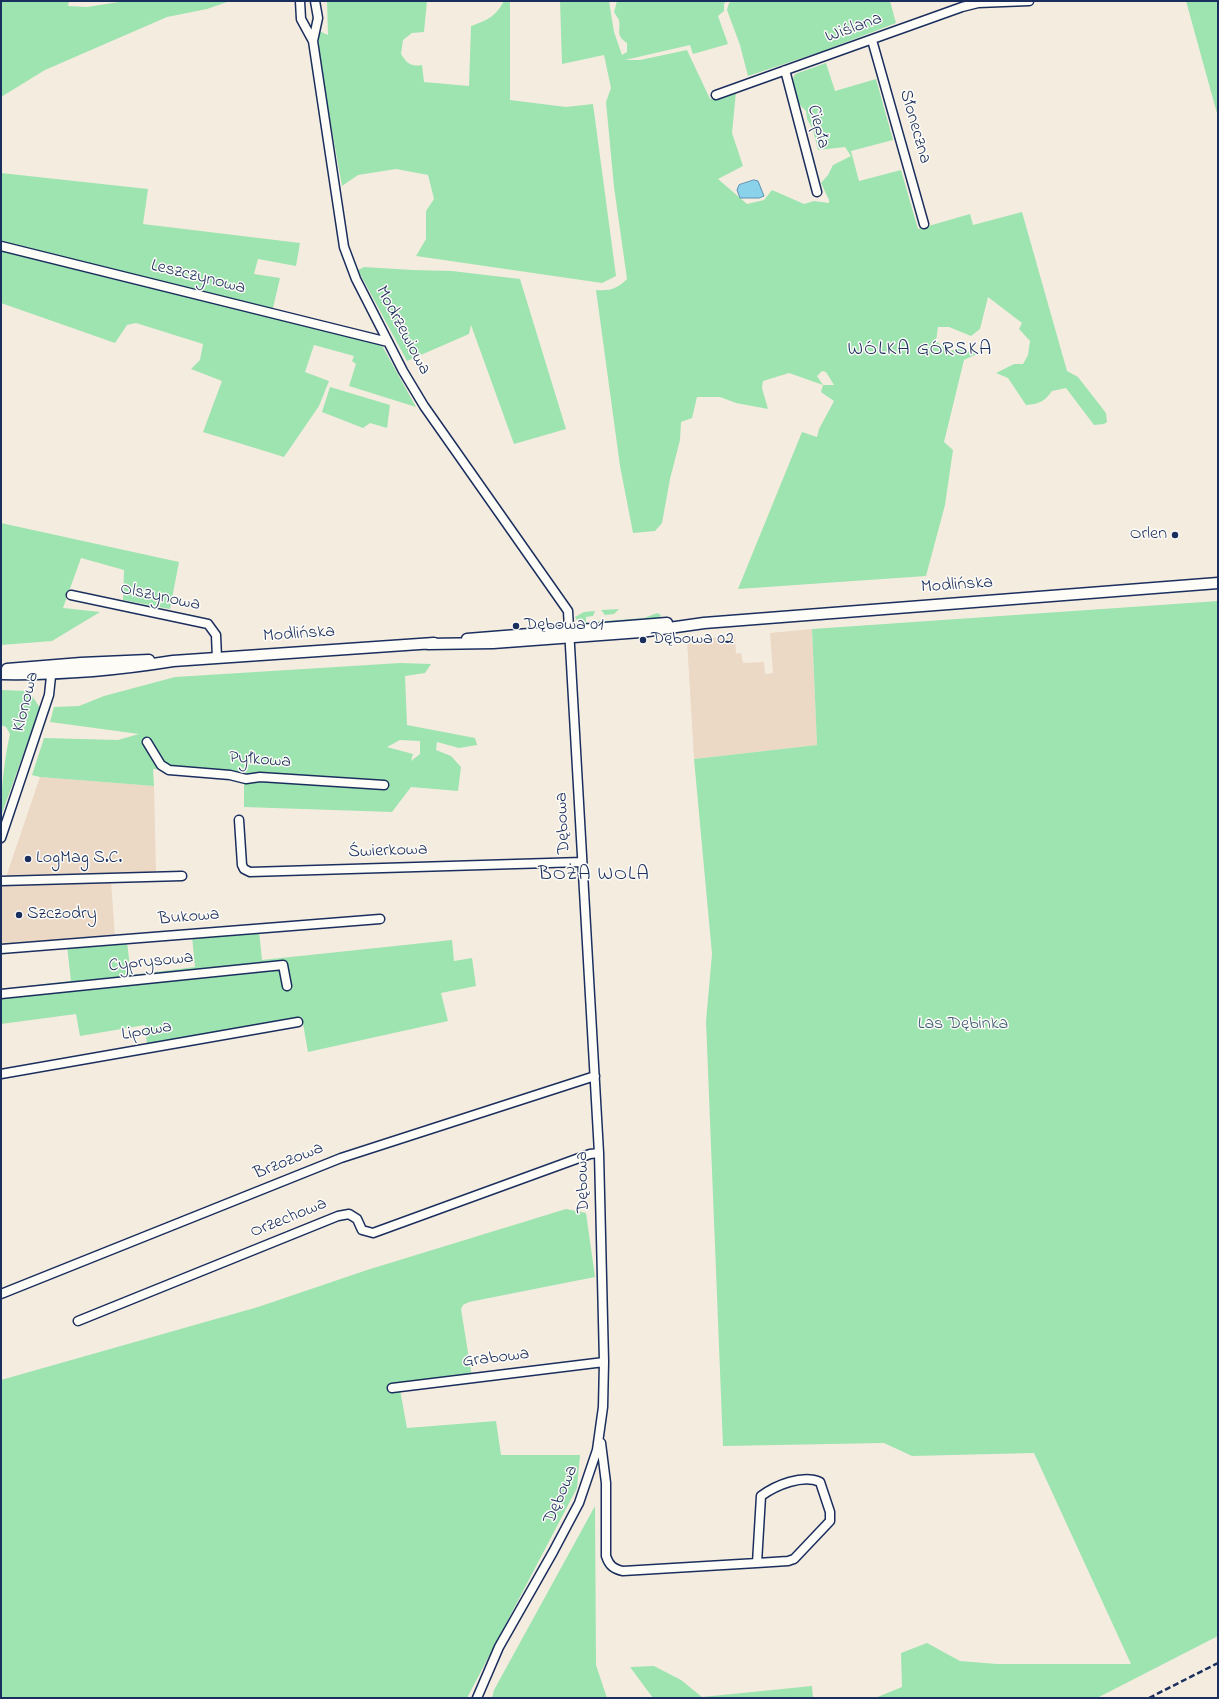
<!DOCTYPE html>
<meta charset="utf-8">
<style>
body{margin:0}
#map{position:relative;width:1219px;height:1699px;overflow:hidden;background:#f5ece0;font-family:"Indie Flower",sans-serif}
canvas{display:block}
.frame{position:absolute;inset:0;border:2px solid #1b2f5e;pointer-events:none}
</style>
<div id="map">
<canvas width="1219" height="1699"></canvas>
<div class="frame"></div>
</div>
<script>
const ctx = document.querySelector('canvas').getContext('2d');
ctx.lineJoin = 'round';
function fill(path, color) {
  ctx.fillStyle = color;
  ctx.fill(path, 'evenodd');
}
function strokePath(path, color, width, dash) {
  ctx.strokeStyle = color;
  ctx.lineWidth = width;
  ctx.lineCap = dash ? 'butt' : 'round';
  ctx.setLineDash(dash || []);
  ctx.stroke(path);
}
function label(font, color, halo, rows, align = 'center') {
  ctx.font = font + ' "Indie Flower",sans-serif';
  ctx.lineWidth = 3;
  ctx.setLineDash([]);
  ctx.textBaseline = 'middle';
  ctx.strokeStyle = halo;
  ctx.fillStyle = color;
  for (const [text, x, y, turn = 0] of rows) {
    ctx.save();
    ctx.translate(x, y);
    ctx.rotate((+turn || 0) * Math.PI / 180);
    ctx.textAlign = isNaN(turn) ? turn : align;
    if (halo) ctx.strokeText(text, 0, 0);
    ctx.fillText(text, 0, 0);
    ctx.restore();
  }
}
fill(new Path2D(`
 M812,629L817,745L694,759L687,640L735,636L736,654L741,653L743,663L764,662L765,674L773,673L770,633Z
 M40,777L154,786L156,873L6,877Z
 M111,881L115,938L1,947V884Z`), '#ebd8c5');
fill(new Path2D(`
 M1,1H69L68,6L87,7L125,1H230L207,9L167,17L45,70L1,97Z
 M327,1H427L424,32L412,33L403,40L401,54C407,63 410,67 422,65L424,82L469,86L471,26C488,20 495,17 504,1H510V100L566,107L593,104L616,276L602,283L416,256L426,239V211L434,199L428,175L396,169L358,175L342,186L318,53L319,31L328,35Z
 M560,1H609L614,32L622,55L627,52V43C615,35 621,31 619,20C618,18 615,14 614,12L617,1H726L724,4V11L718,16L728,44L693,54L690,45L625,60H640L687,50L710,99L736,92L732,133L743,166L718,179L747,204L764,200L772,190L804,204L814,201L829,203V200L821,183L828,175L833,165L851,156L845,147L818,150L813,130L807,119L806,111L798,103L793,79L795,74L826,63L835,91L876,79L893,140L851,151L859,181L901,170L918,229L970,214L973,225L1022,212L1067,371L1078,377L1106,413L1107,422L1104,424L1094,425L1066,388L1052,391C1044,402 1039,404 1026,405L1008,378L996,373L1014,364H1023L1028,355L1030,341L1019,329L1022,323L988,297L980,329L971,336L949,327H938L936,341L948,351L959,349L977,354L964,360L944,442L953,450L945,505L926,576L738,589L802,432L817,437L819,429L834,401L821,392L823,385L789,373L763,381L762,388L768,409L736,403L720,397H697L692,418L681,422L680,440L670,479L662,523L655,531L633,533L620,466L596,290C610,291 617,289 627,279L614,187L606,102L611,88L604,55L562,64ZM822,371L826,372L834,385H823L817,376Z
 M733,1H890L896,23L823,51L748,76L740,45L727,10L729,3Z
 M1186,1H1218V117Z
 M1,173L148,189L143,224L300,243L296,266L258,259L254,274L280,278L272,312L379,340L416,407L349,386L356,364L352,361L354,356L314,345L305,372L329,381L319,406L284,457L203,432L222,381L191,369L200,360L203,344L136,323L127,325L115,343L1,303Z
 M364,267L413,270L452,271L520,279L566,429L514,444L471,325L469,334L407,361L358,270Z
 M330,387L390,405L387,428L370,423L363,428L322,412Z
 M1,523L179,562L170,609L123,600L124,570L81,558L63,608L100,612L52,641L1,645Z
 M1218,601V1636L1097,1698H875L902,1687L901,1653L927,1643L960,1661L997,1664H1131L1034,1453L912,1456L884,1443L723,1446L706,1021L712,954L694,759L817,745L812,629Z
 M619,609L614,614L605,615L601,610Z
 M595,611L593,616L586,617V622L589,624L578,622L575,617L584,612Z
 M657,613L661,615L660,619L593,626V622L644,618Z
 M400,663L431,664L425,673L405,676L407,725L475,738L477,745L459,748L437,742L436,750L451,756L461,767L458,791L411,787L392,812L244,807V773L153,769L154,786L40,777L32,775L44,738L118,740L139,734L50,722L54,707L79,706L104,696L175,677ZM400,740L420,741V754L411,761L413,754L387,747Z
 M1,690L29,691L40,708L1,816C1,789 4,761 10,734L6,727L1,725Z
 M259,931L262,960L452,940L454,961L472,958L476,986L441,993L448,1021L308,1052L302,1018L147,1045L145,1025L80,1036L76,1014L1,1024V989L71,981L67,946L127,942L131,975L195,967L192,936Z
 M566,1209L586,1213L595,1277L469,1302L463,1305L461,1309L472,1377L399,1384L407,1428L496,1421L501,1455H580L577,1488L467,1698H1V1380L258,1307L367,1270Z
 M595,1506L596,1665L607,1698H492L494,1690Z
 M654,1666L681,1680L702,1697L812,1686L813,1698H653L630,1667Z`), '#9ee4b0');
const water = new Path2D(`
 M754,180L758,181L764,196L759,198H740L737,190L739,185Z`);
fill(water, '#89d2ea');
strokePath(water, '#5d91b2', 1);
const minor = new Path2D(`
 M300,1L301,19L313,41L344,247L356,279L403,371L424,406L568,611L599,1153L604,1362L603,1407L597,1450L579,1503L553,1552L499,1647L477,1698
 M872,40L924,224
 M313,41L318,18L315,1
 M785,70L817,192
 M716,95L962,7L978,3L1029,1
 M1,246L388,342
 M71,595L208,624L216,635L217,658
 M147,742L161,765L169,770L230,775L246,779L260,777L384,785
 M239,820L242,865L244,869L250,872L582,862
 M1,838L49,695L52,667
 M1,881L182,876
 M1,949L380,919
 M1,994L283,965L287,986
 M1,1074L298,1022
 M1,1294L341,1158L595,1076
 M78,1321L338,1216L349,1214L357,1219L362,1230L373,1233L590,1154L599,1153
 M392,1388L604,1362
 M601,1443L606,1483V1556C609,1565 613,1569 623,1571L757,1563L761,1496C776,1485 803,1474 820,1482L830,1512V1521L794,1559L788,1561L757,1563`);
const major = new Path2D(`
 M467,639L667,623
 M428,644L493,643L641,632L704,623L1218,583
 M7,669L81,663L149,660
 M1,674C58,675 117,670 173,661L434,643`);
strokePath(minor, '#1b2f5e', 11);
strokePath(major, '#1b2f5e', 13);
strokePath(minor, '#fdfcf7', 8);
strokePath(major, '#fdfcf7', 10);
strokePath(new Path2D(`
 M1149,1698L1218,1663`), '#1b2f5e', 2.5, [6, 3]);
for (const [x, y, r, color] of [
 [1175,535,4,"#1b2f5e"],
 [516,626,4,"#1b2f5e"],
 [643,640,4,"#1b2f5e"],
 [28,859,4,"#1b2f5e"],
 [19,915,4,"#1b2f5e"]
]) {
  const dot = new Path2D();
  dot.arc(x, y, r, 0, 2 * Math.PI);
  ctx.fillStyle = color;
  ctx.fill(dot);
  strokePath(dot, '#fdfcf7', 1.5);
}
label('18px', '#1b2f5e', '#fdfcf7', [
 ["Wiślana",854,29,-20],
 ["Ciepła",817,127,75],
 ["Słoneczna",914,127,74],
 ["Leszczynowa",198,278,14],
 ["Modrzewiowa",402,331,62],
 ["Modlińska",957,586,-4],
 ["Olszynowa",160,598,12],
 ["Modlińska",299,635,-4],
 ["Klonowa",27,702,-76],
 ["Pyłkowa",260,761,4],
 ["Dębowa",564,823,-93],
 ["Świerkowa",388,852,-2],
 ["Bukowa",189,918,-5],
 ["Cyprysowa",151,963,-6],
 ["Lipowa",147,1032,-10],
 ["Brzozowa",289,1162,-22],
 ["Dębowa",584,1182,-92],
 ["Orzechowa",289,1219,-22],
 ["Grabowa",496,1359,-7],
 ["Dębowa",562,1495,-67]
]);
label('18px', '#1b2f5e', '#fdfcf7', [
 ["Orlen",1167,535,"right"],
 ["Dębowa 01",524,626],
 ["Dębowa 02",651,640],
 ["LogMag S.C.",36,859],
 ["Szczodry",27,915]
], 'left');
label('18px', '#3c5c72', '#fdfcf7', [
 ["Las Dębinka",963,1025]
]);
ctx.letterSpacing = '1px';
label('20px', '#1b2f5e', '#fdfcf7', [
 ["WÓLKA GÓRSKA",920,351],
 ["BOŻA WOLA",594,876]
]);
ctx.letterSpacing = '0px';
</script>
